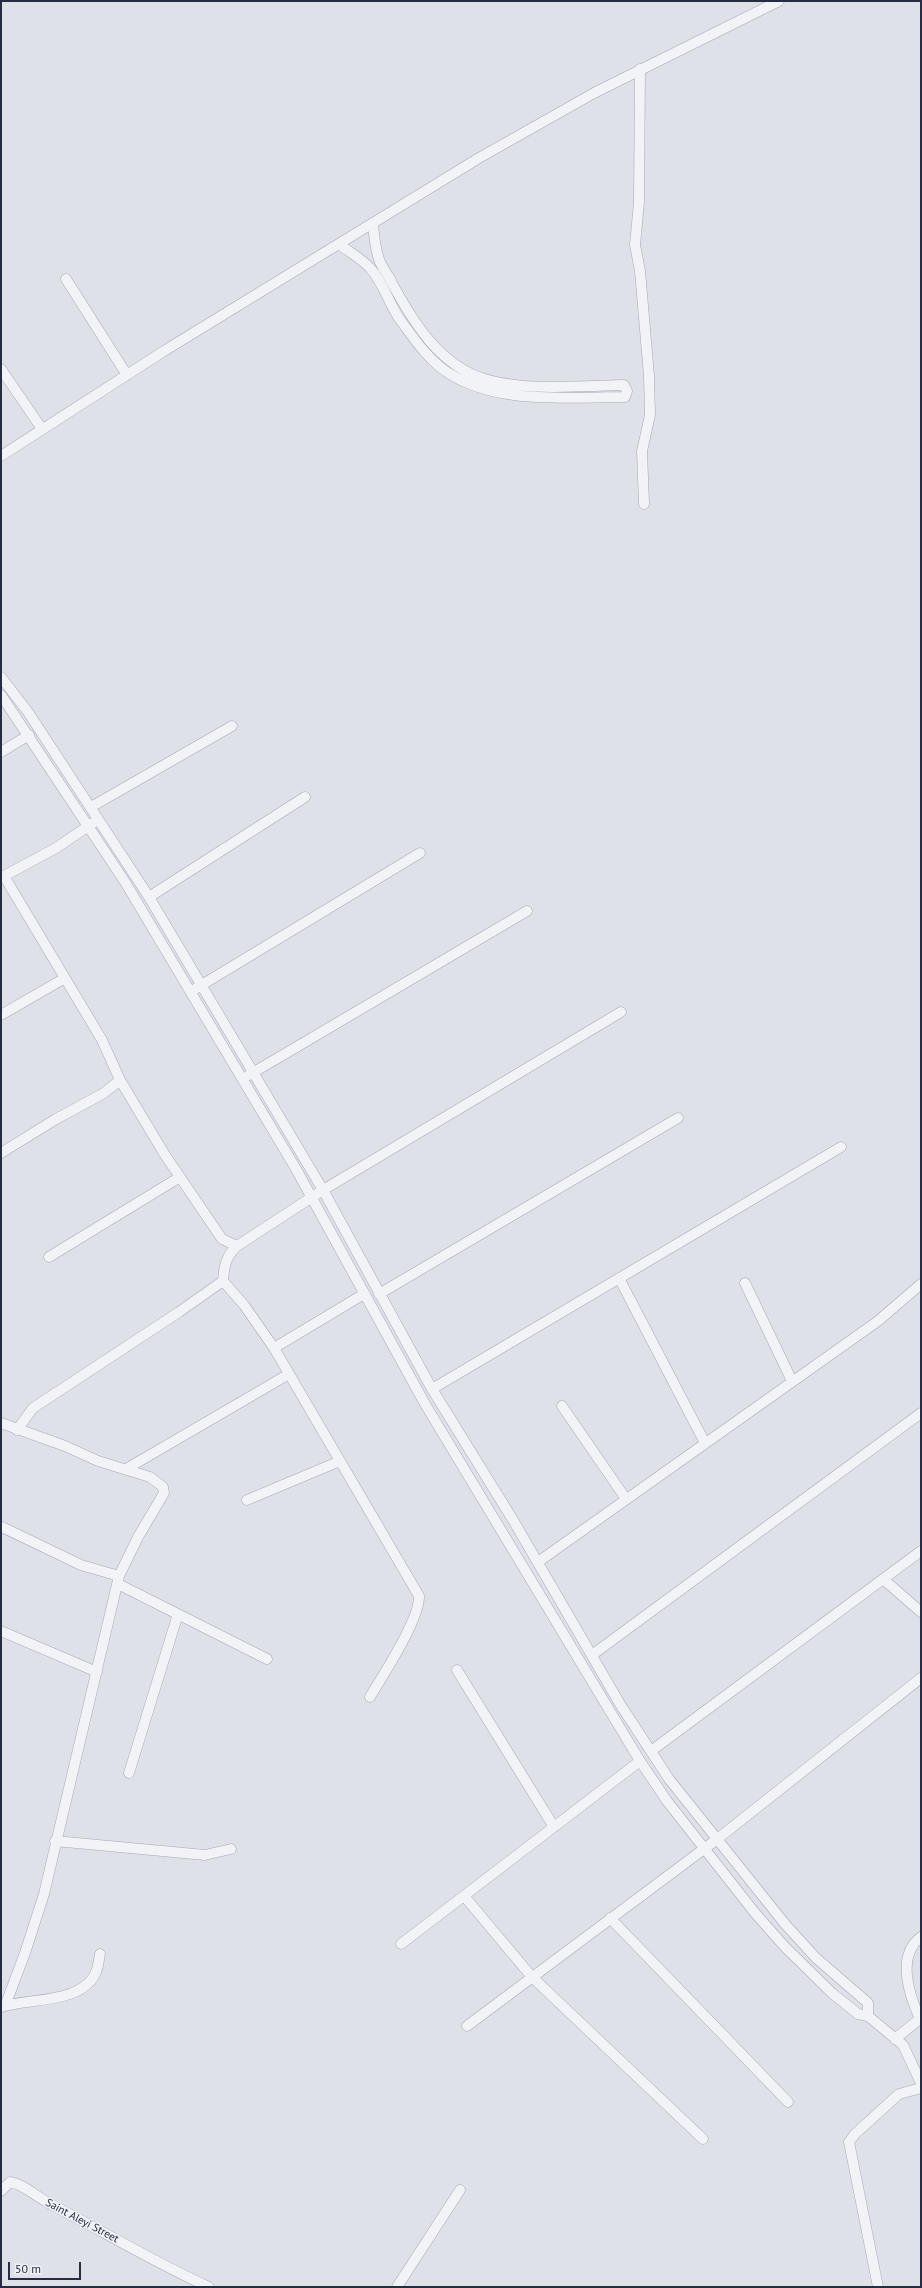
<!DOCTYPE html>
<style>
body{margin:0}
#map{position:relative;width:922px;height:2288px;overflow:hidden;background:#dfe1e9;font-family:"PT Sans",sans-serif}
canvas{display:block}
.frame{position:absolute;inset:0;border:2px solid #272c42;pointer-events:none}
.scale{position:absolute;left:8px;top:2262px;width:73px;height:18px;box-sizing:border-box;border:2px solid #272c42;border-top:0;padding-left:5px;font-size:12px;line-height:14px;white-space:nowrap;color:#272c42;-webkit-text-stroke:3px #eff1f7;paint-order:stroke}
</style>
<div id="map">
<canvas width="922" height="2288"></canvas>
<div class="frame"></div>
<div class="scale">50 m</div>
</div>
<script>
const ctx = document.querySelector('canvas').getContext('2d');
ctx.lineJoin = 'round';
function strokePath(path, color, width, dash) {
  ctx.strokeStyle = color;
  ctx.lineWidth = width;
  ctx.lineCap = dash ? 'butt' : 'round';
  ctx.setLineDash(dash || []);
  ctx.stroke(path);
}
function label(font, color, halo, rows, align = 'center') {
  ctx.font = font + ' "PT Sans",sans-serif';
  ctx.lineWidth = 3;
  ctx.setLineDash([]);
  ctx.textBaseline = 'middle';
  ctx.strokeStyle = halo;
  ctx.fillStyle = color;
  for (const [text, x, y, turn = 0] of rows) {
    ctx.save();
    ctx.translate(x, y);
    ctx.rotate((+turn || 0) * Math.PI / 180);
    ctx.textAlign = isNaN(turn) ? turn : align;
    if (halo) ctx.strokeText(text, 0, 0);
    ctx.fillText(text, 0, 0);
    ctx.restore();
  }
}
const minor = new Path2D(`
 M640,69L639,202L635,245L640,271L649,376L650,415L642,451L644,504
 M339,244C349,252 362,259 370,268C384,283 389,305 401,321C413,337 424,354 440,367C489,406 567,397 625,397L627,391L624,385C583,386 528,391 488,380C441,368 413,322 392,283C389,276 383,269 380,262C375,250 374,236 373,223
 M66,279L127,375
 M1,369L42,429
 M1,456L164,351L479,158L594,93L779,1
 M1,677L28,712L149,897L323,1190L432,1389L513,1520L620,1704L669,1779L785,1924L816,1958L868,2003V2016
 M1,695L125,882L296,1169L425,1404L640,1761L667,1801L755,1913L785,1947L832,1993L858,2014L868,2016L903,2045L921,2083
 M1,752L29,735
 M91,807L232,726
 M149,897L305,797
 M195,989L420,853
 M1,1015L65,978
 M249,1075L527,911
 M120,1080L165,1155L222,1239L237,1246
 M1,1153L56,1119L104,1093L120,1080L102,1040L4,876L56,848L93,823
 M49,1257L180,1177
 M619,1278L705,1443
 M223,1281L244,1305L274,1348L364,1294
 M745,1283L792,1381
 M379,1294L678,1118
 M274,1348L419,1596C420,1619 383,1675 370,1697
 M432,1389L841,1147
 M562,1406L626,1499
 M1,1423L65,1446L98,1461L150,1477L163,1487L164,1493L138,1537L119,1576L44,1894L25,1953L5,2006
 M17,1430L33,1408L179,1312L223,1281C224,1266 226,1256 237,1246L323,1190L621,1012
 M126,1469L289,1374
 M247,1500L340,1461
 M1,1529L2,1527L81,1565L119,1576
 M538,1562L878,1321L921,1284
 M883,1579L921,1612
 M118,1584L267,1659
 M1,1631L97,1672
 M592,1655L921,1413
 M457,1670L554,1827
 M651,1751L921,1551
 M129,1773L178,1614
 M55,1841L205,1855L231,1849
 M464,1896L532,1977L703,2139
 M610,1918L788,2102
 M401,1944L640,1761
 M1,2007C28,1998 83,2004 96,1972C98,1967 99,1960 100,1954
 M920,2019C909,1995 896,1955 921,1937
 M467,2026L716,1840L921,1678
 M895,2039L921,2018
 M1,2191L10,2182C23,2184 34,2195 47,2202C101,2230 153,2262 209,2287
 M397,2287L460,2190
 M878,2287L849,2142L855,2134L899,2094L921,2088`);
strokePath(minor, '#a4a7b4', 11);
strokePath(minor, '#f2f3f7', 10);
label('11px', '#272c42', '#eff1f7', [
 ["Saint Aleyi Street",82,2221,28]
]);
</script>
